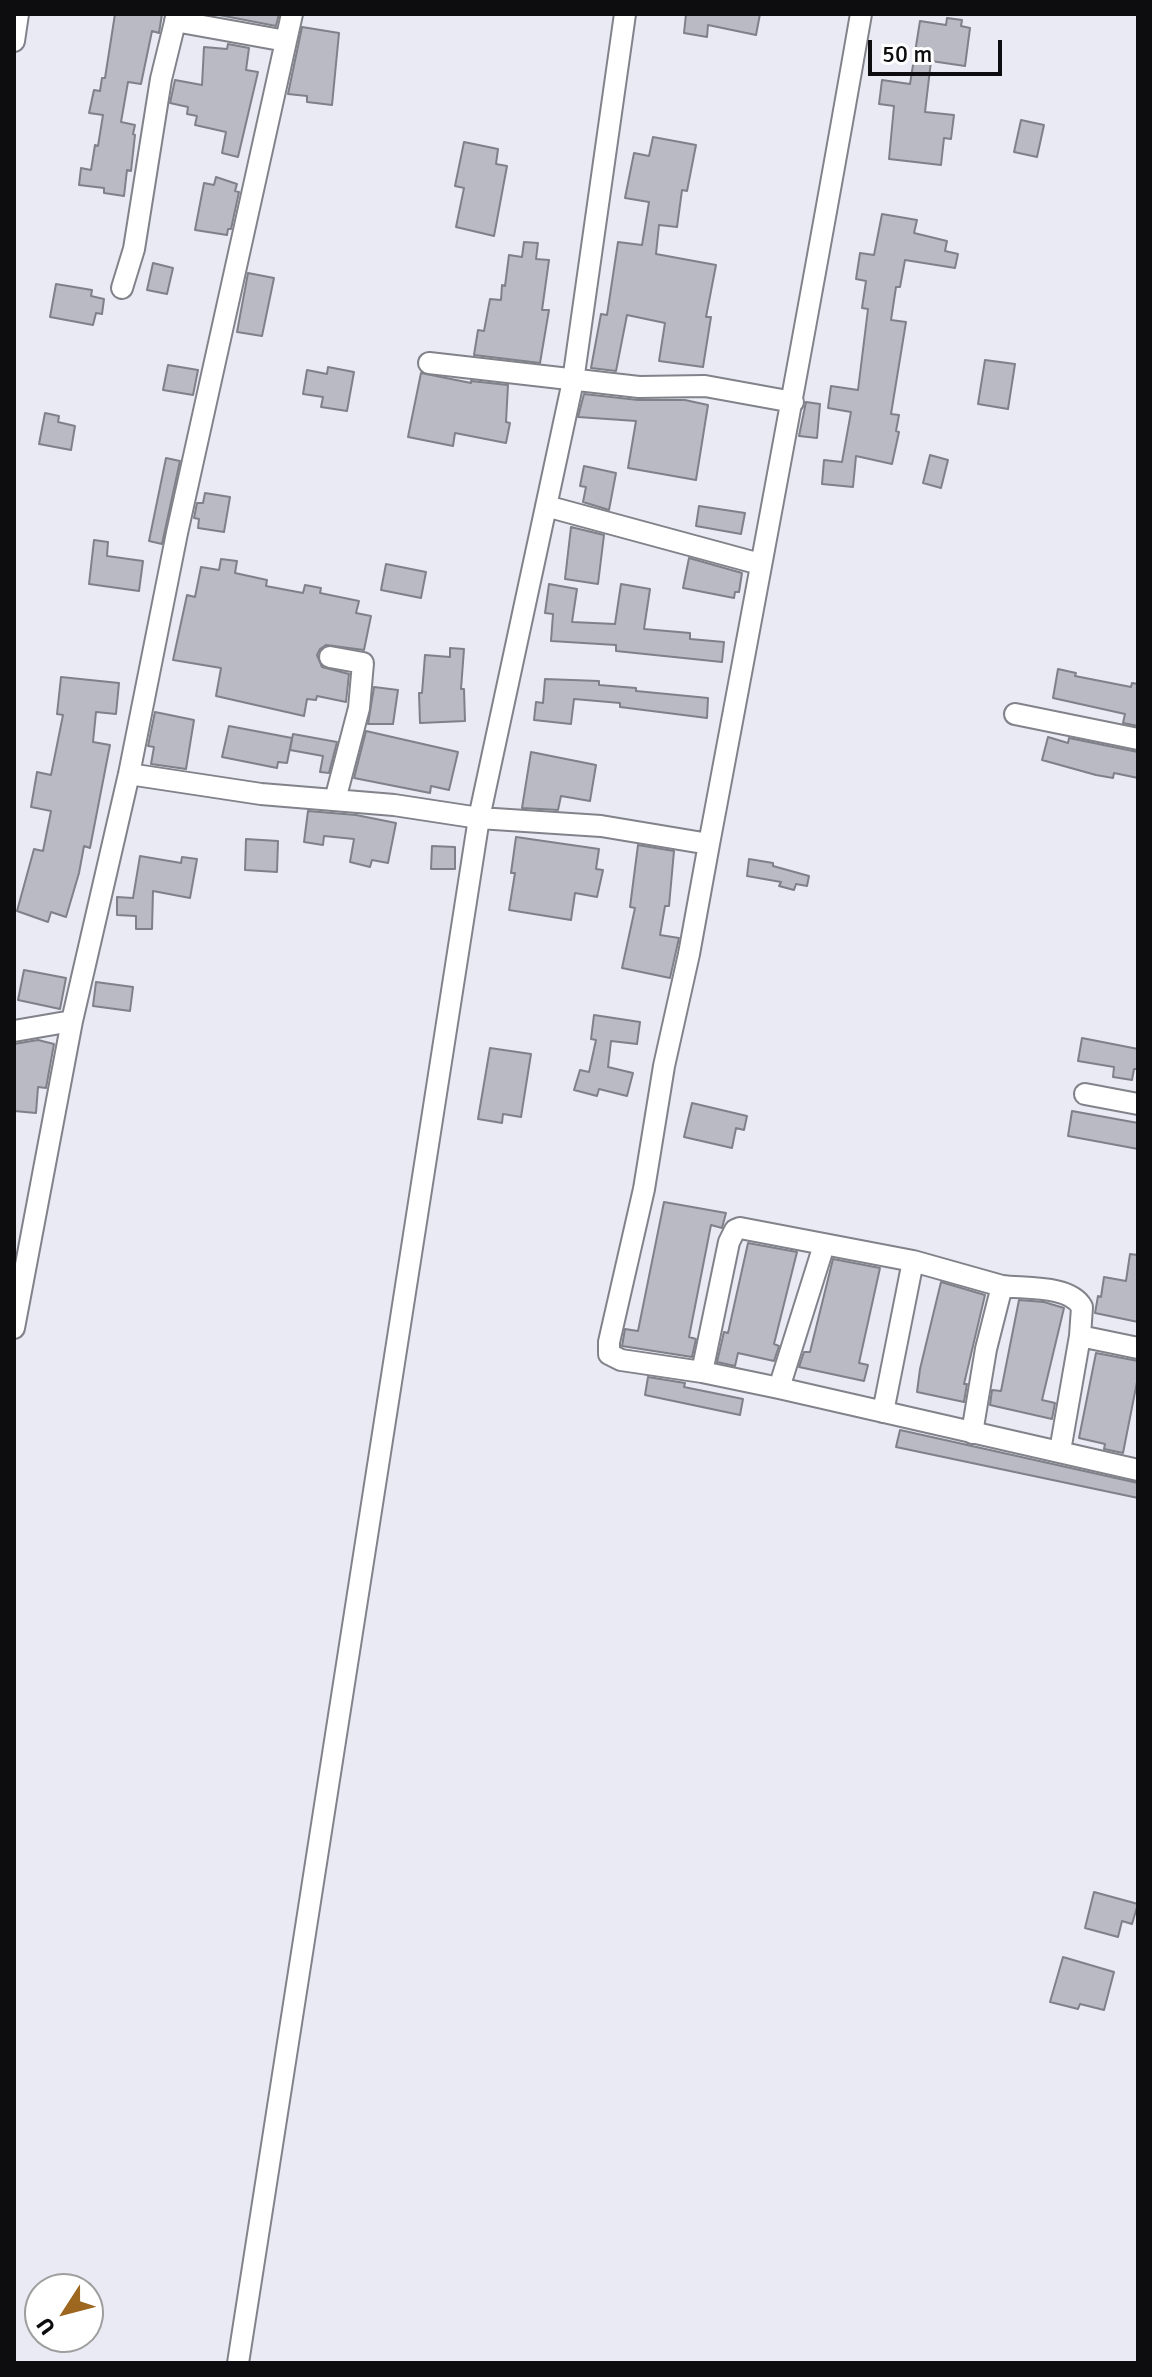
<!DOCTYPE html>
<style>
body{margin:0}
#map{position:relative;width:1152px;height:2377px;overflow:hidden;background:#e9eaf4;font-family:Signika,sans-serif}
canvas{display:block}
.frame{position:absolute;inset:0;border:16px solid #0d0d10;pointer-events:none}
.north{position:absolute;left:24px;top:2273px;width:80px;height:80px;box-sizing:border-box;background:#fff;border:2px solid #9e9e9f;border-radius:50%;rotate:234deg;font-size:22px;font-weight:700;line-height:32px;text-align:center;color:#0d0d10}
.north::after{content:'';display:block;margin:auto;width:28px;height:36px;background:#9d6720;clip-path:polygon(50% 0,100% 100%,50% 72%,0 100%)}
.scale{position:absolute;left:868px;top:40px;width:134px;height:36px;box-sizing:border-box;border:4px solid #0d0d10;border-top:0;padding-left:10px;font-size:24px;line-height:28px;white-space:nowrap;color:#0d0d10;-webkit-text-stroke:6px #fff;paint-order:stroke}
</style>
<div id="map">
<canvas width="1152" height="2377"></canvas>
<div class="frame"></div>
<div class="north">U</div>
<div class="scale">50 m</div>
</div>
<script>
const ctx = document.querySelector('canvas').getContext('2d');
ctx.lineJoin = 'round';
function fill(path, color) {
  ctx.fillStyle = color;
  ctx.fill(path, 'evenodd');
}
function strokePath(path, color, width, dash) {
  ctx.strokeStyle = color;
  ctx.lineWidth = width;
  ctx.lineCap = dash ? 'butt' : 'round';
  ctx.setLineDash(dash || []);
  ctx.stroke(path);
}
const building = new Path2D(`
 M115,14H162L159,33L152,31L141,84L128,82L121,122L135,125L133,134L135,135L131,171L127,170L124,196L104,193V188L79,185L81,168L91,170L95,145L98,146L103,115L89,113L94,90L100,91L102,78H105Z
 M214,14H279L276,26Z
 M686,14H760L756,35L708,25L707,37L684,33Z
 M947,18L962,20L961,26L970,28L965,66L931,61L925,112L954,115L951,139L944,138L941,165L889,159L894,106L879,104L882,80L910,84L920,21L946,25Z
 M302,27L339,33L332,105L307,102V96L288,94Z
 M228,44L249,48L246,70L258,72L238,157L222,153L226,132L195,125L197,116L187,114L188,107L170,103L175,80L202,85L204,47L227,49Z
 M1021,120L1044,125L1037,157L1014,152Z
 M653,137L696,145L687,191L682,190L677,227L659,225L656,254L716,265L706,317H711L703,367L659,361L665,323L627,315L616,371L591,368L601,314L607,315L618,242L642,245L649,202L625,198L634,153L649,156Z
 M464,142L498,149L496,164L507,166L494,236L456,227L464,188L455,186Z
 M216,177L237,184L235,191L239,192L231,229H228L227,235L195,230L204,183L214,185Z
 M882,214L917,220L914,233L947,241L945,251L958,254L955,268L905,260L900,287H896L891,320L906,322L891,414L899,415L896,431L899,432L892,464L856,456L853,487L822,484L824,460L842,462L851,412L828,408L831,386L858,390L868,309L862,308L866,281L856,279L860,253L874,255Z
 M524,242L538,243L536,259L549,260L542,310H549L540,363L474,355L478,330L484,331L490,299L501,300L502,285L505,286L509,255L522,257Z
 M153,263L173,268L167,294L147,290Z
 M248,273L274,278L262,336L237,332Z
 M56,284L92,290L91,296L104,299L102,314L96,313L93,325L50,317Z
 M985,360L1015,364L1008,409L978,404Z
 M168,365L198,370L193,395L163,390Z
 M328,367L354,372L347,411L321,407L323,397L303,394L307,370L327,374Z
 M421,373L471,383V381L508,385L506,422L510,423L506,443L455,433L453,446L408,437Z
 M584,394L638,400H685L708,405L696,480L628,468L636,421L578,417Z
 M806,402L820,404L817,438L799,436Z
 M45,413L59,416L58,422L75,426L71,450L39,444Z
 M930,455L948,460L941,488L923,483Z
 M166,458L180,461L162,544L149,541Z
 M584,466L616,473L609,510L583,502L586,487L580,486Z
 M205,493L230,497L224,532L198,528L199,519L194,518L197,503H203Z
 M699,506L745,513L741,534L696,526Z
 M571,527L604,535L598,584L565,579Z
 M94,540L108,542L107,556L143,561L139,591L89,584Z
 M689,558L742,573L739,592H735L734,598L683,588Z
 M221,559L237,561L235,573L267,580L266,586L303,593L305,585L321,588L320,593L359,601L356,613L371,616L364,650L326,645L320,649L317,655L322,667L349,674L346,702L317,696L316,700L307,699L304,716L216,696L221,668L173,660L187,595L195,597L201,567L219,570Z
 M386,564L426,572L421,598L381,590Z
 M549,584L577,589L572,622L615,624L621,584L650,589L644,629L690,633V639L724,642L722,662L616,651V645L551,641L553,614L545,613Z
 M450,648L464,649L461,689H464L465,721L420,723L419,693H422L425,655L450,657Z
 M1058,669L1076,673L1075,676L1131,687L1132,683L1138,684V726L1123,723L1125,714L1053,698Z
 M61,677L119,683L116,714L96,712L93,742L110,745L90,848L84,846L79,873L66,917L51,912L48,922L17,911L34,849L43,851L51,811L31,807L37,772L51,775L63,715L57,714Z
 M545,679L599,681V685L636,688V691L708,698L707,718L620,707V703L574,699L571,724L534,720L536,702L543,703Z
 M374,687L398,690L393,724H368Z
 M155,712L194,720L186,769L151,764L154,747L148,746Z
 M229,726L292,738L287,763L278,762L277,768L222,757Z
 M366,731L458,752L449,790L431,786L430,793L354,778Z
 M293,734L337,742L329,773L320,772L323,756L290,750Z
 M1048,737L1068,743L1069,738L1138,752V778L1114,773L1113,778L1096,775L1042,760Z
 M531,752L596,765L590,801L561,796L558,810L522,808Z
 M308,811L356,815L396,823L388,863L372,860L370,867L350,862L354,839L324,836L323,845L304,842Z
 M516,837L599,849L596,869L603,870L597,897L575,893L571,920L509,910L515,873H511Z
 M246,839L278,841L277,872L245,870Z
 M638,845L674,851L669,906H665L660,935L679,938L670,978L622,968L635,908L630,907Z
 M432,846L455,847V869H431Z
 M140,856L181,863L182,857L197,859L190,898L153,891L152,929H136V916L117,915V897L133,898Z
 M749,859L773,863V866L809,876L807,886L796,884L794,890L779,886L781,882L747,876Z
 M24,970L66,978L60,1009L18,1000Z
 M96,982L133,987L130,1011L93,1006Z
 M594,1015L640,1022L637,1044L611,1041L608,1067L633,1073L627,1096L599,1089L597,1096L574,1090L580,1070L589,1072L596,1040L591,1039Z
 M1082,1038L1138,1049V1069H1134L1132,1080L1113,1077L1114,1067L1078,1061Z
 M38,1040L54,1044L46,1088L38,1087L36,1113L14,1111V1044Z
 M490,1048L531,1054L521,1117L503,1114L502,1123L478,1119Z
 M692,1103L747,1116L744,1130L736,1128L732,1148L684,1137Z
 M1072,1111L1138,1123V1149L1068,1136Z
 M664,1202L726,1213L722,1228L711,1225L689,1337L696,1339L692,1357L622,1346L625,1329L638,1331Z
 M748,1243L797,1252L774,1344L779,1346L774,1361L738,1353L735,1366L717,1362L724,1332L728,1333Z
 M1130,1254L1138,1255V1322L1095,1313L1098,1296L1101,1297L1104,1277L1126,1281Z
 M833,1259L880,1268L859,1363L868,1365L864,1381L799,1367L804,1352H810Z
 M941,1282L985,1295L964,1384H967L964,1402L917,1392L920,1369Z
 M1019,1300L1044,1302L1064,1308L1042,1400L1055,1403L1052,1419L990,1405L992,1390L1001,1391Z
 M1096,1353L1138,1361V1377L1123,1453L1104,1449L1105,1444L1079,1438Z
 M648,1377L685,1383L684,1387L743,1399L740,1415L645,1395Z
 M900,1430L1138,1483V1498L896,1447Z
 M1094,1892L1138,1904L1132,1924L1122,1921L1118,1937L1085,1928Z
 M1063,1957L1114,1972L1104,2010L1080,2004L1078,2009L1050,2002Z`);
fill(building, '#b9bac3');
strokePath(building, '#7f8088', 2);
const street = new Path2D(`
 M175,21L286,41
 M14,41L18,14
 M122,288L134,249L161,79L177,14
 M429,363L639,387L705,386L793,402
 M546,506L760,564
 M330,657L363,663L359,708L335,800
 M1015,714L1138,739
 M129,774L261,794L394,805L479,818L601,826L709,844C761,567 813,291 861,14
 M709,844L689,954L664,1066L644,1189L609,1342V1354L621,1360L702,1372L779,1388L1138,1470
 M14,1031L72,1021L129,774L177,533L292,14
 M1085,1094L1138,1104
 M14,1328L72,1021
 M1080,1336L1138,1348
 M702,1372L729,1242L735,1230L740,1228L913,1261L1002,1286
 M779,1388L824,1245
 M883,1412L913,1261
 M972,1433L986,1349L1002,1286C1025,1289 1070,1285 1082,1307L1080,1336L1060,1451
 M238,2363L479,818L573,381L625,14`);
strokePath(street, '#81828a', 24);
strokePath(street, '#fff', 20);
</script>
